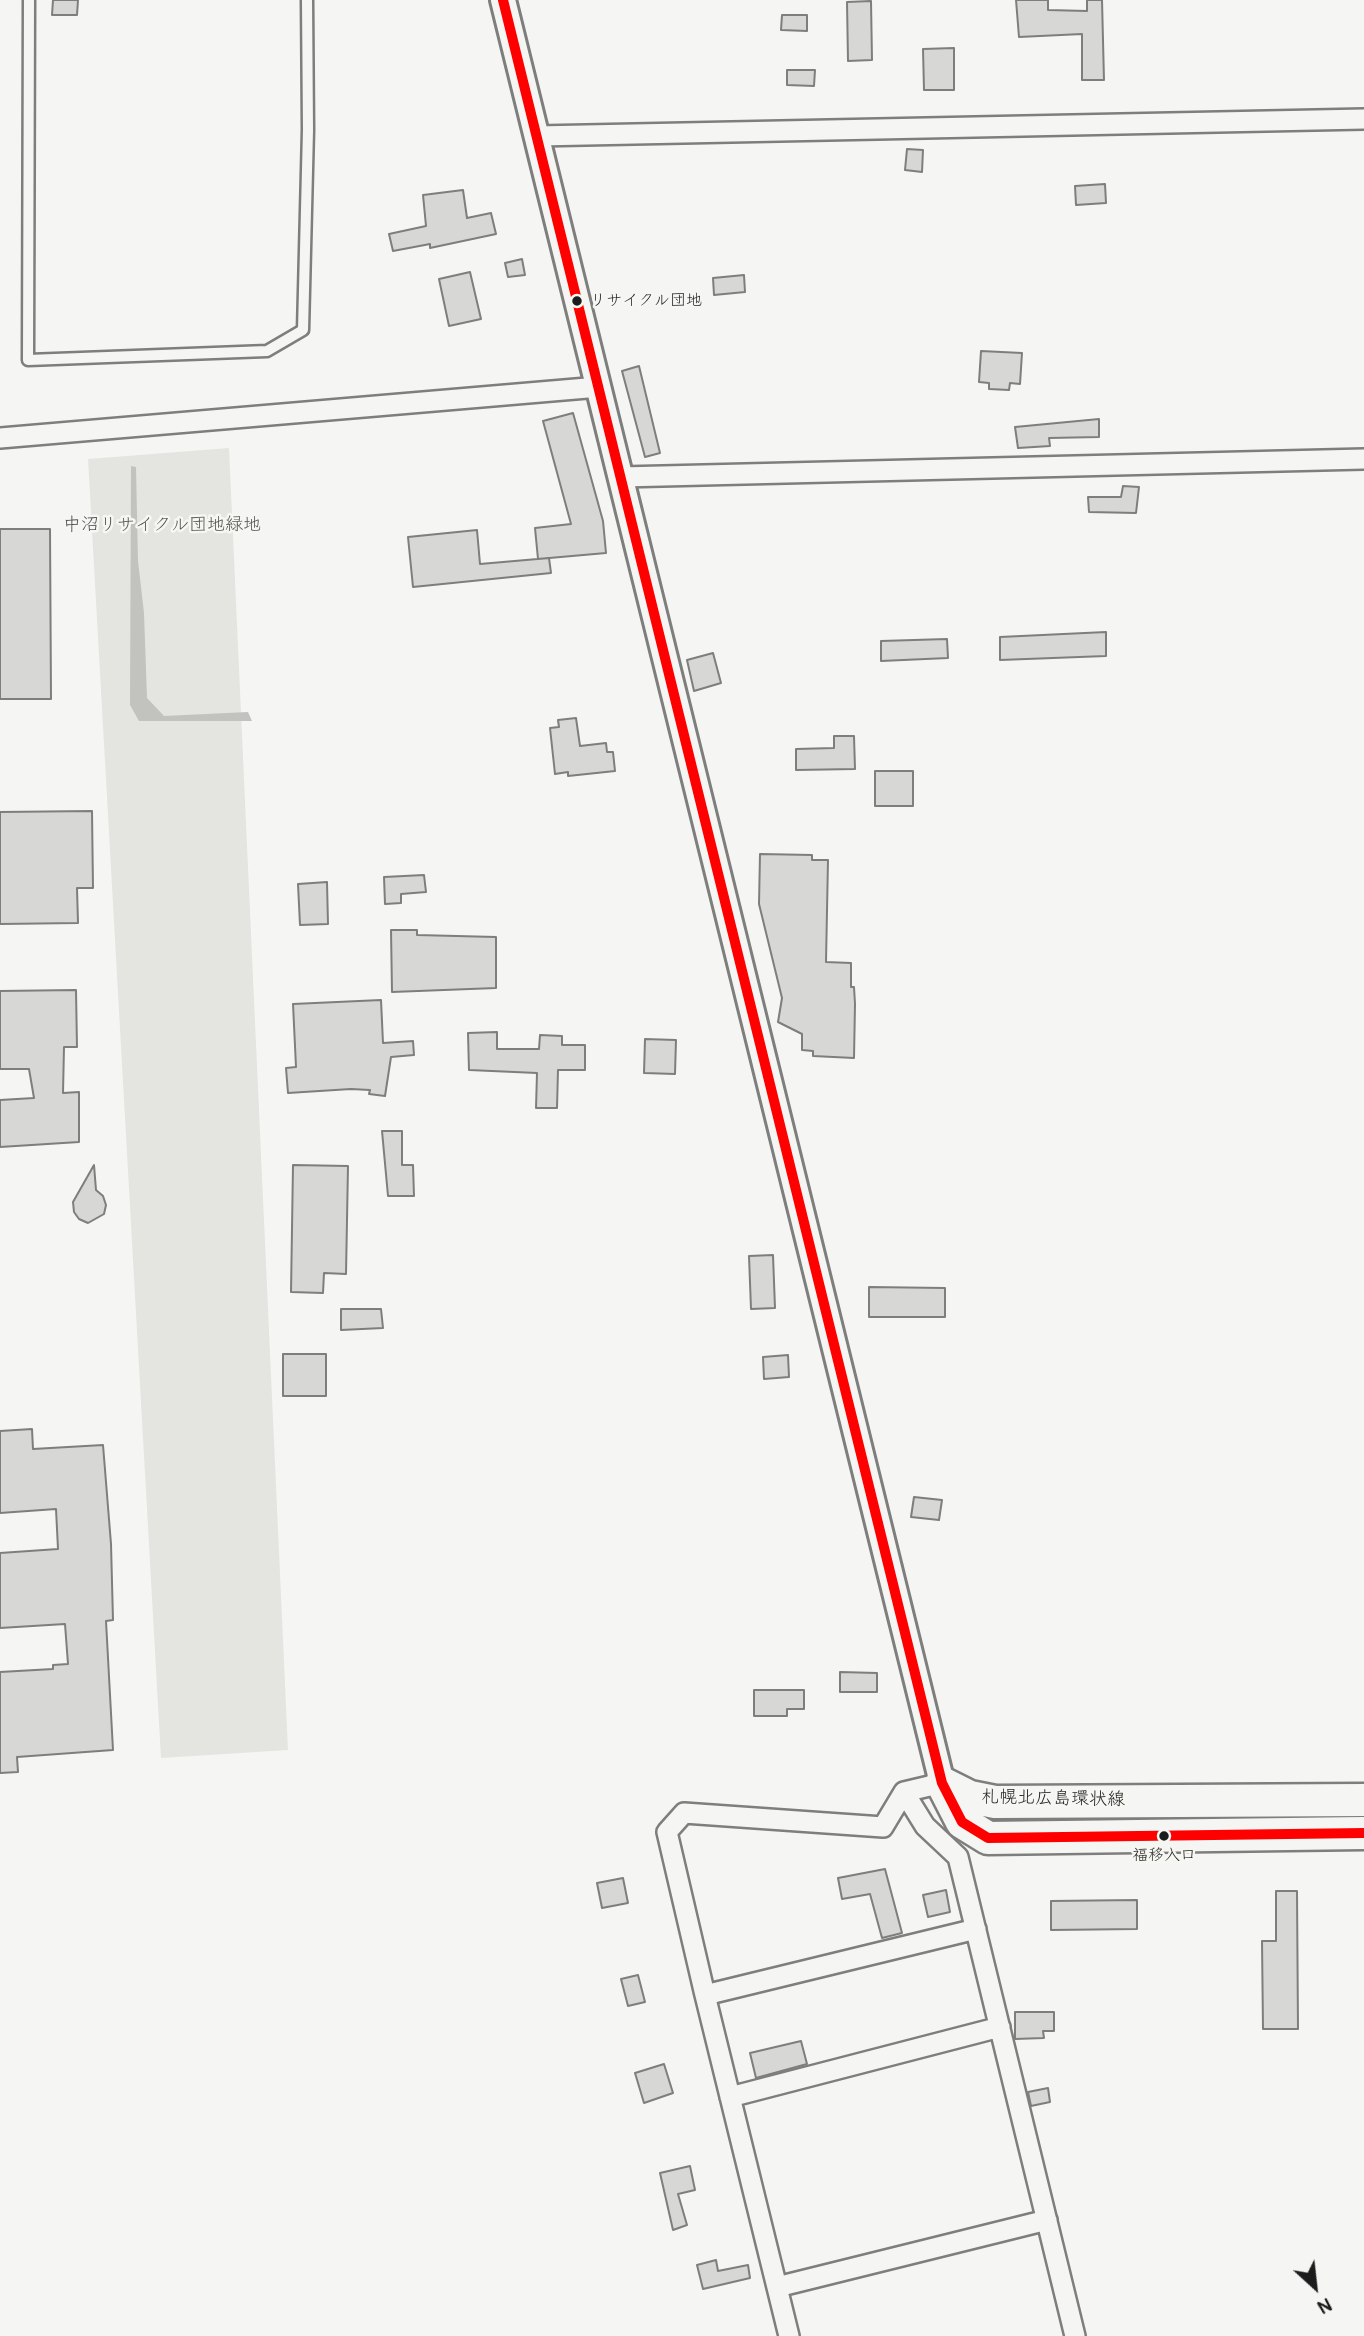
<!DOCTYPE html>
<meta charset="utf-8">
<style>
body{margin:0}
#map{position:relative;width:1364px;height:2336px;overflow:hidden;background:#f5f5f3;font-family:Pangolin,sans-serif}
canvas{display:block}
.north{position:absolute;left:1280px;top:2252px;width:70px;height:70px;-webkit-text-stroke:5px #f6f6f2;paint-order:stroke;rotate:153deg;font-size:19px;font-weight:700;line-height:28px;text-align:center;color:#1c1c1c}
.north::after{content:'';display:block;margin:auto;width:24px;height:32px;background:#1c1c1c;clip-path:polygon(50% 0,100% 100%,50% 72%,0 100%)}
</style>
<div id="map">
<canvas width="1364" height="2336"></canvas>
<div class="north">N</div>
</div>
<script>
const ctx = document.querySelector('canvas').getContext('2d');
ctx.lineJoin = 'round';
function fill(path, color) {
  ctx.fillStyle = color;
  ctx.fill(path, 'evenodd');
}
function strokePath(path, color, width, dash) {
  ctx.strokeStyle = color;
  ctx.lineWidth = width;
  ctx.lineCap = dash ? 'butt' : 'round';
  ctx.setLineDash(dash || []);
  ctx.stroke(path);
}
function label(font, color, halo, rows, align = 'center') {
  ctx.font = font + ' Pangolin,"Klee One",sans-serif';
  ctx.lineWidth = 5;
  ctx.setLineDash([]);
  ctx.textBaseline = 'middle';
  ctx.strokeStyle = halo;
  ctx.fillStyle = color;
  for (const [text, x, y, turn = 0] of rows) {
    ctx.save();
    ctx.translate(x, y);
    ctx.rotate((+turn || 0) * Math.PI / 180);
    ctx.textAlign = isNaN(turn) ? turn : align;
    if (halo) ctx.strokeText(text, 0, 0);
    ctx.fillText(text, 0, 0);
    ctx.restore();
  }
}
fill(new Path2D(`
 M229,448L288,1750L161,1758L88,459Z`), '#e4e4e1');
fill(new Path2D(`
 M131,466L136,467L138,561L144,613L147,698L164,716L248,712L252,721H139L130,705Z`), '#c2c2bf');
const building = new Path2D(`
 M53,0H78L77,15H52Z
 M1016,0H1048V10L1087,11V0H1102L1104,80H1082V34L1019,37Z
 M871,1L872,60L848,61L847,2Z
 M782,15H807V31L781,30Z
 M954,48V90H924L923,49Z
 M787,70H815L814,86L787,85Z
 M907,149L923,150L922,172L905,170Z
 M1105,184L1106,203L1076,205L1075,186Z
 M463,190L467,218L491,213L496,234L430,248V244L393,251L389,234L426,226L423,195Z
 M522,259L525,275L508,277L505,263Z
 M470,272L481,319L449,326L439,279Z
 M744,275L745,292L714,295L713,278Z
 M981,351L1022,353L1020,384L1010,383L1009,390L989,389V383L979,382Z
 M639,366L660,453L645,457L622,371Z
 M573,413L603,521L606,553L538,559L535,528L571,524L543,421Z
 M1099,419V437L1049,438L1050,446L1018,448L1015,427Z
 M1123,486L1139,487L1136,513L1089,512L1088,497H1121Z
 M0,529H50L51,699H0Z
 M477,530L480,564L549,558L551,573L413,587L408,537Z
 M1106,632V656L1000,660V637Z
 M947,639L948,658L881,661V641Z
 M713,653L721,683L694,691L687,660Z
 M576,718L580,746L606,743L607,752H613L615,771L568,776V772L555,774L550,728L559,727L558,720Z
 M834,736H854L855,769L796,770V749L834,748Z
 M875,771H913V806H875Z
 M92,811L93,888H77L78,923L0,924V812Z
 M760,854L812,855V860H828L826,962L851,963V987H854L855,1004L854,1058L813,1056V1051L802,1050V1034L778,1022L782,998L759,904Z
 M424,875L426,892L401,894V903L385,904L384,877Z
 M327,882L328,924L300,925L298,884Z
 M391,930H417V935L496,937V988L392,992Z
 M76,990L77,1047H64L63,1093L79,1092V1142L0,1147V1100L34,1098L29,1069H0V991Z
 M381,1000L383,1043L413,1041L414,1055L391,1057L385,1096L369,1094L370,1090L351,1089L288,1093L286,1068L296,1067L293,1004Z
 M497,1032V1049H539L540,1035L562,1036V1045H585V1070H558L557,1108H536L537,1073L469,1070L468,1033Z
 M645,1039L676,1040L675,1074L644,1073Z
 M382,1131H402V1165H413L414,1196H388Z
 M94,1165L96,1190L103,1196L106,1205L104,1214L88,1223L79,1219L74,1212L73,1202Z
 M293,1165L348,1166L346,1274L324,1273L323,1293L291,1292Z
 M773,1255L775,1308L751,1309L749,1256Z
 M869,1287L945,1288V1317H869Z
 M341,1309H381L383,1328L341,1330Z
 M283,1354H326V1396H283Z
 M788,1355L789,1377L764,1379L763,1357Z
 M32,1429L33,1449L103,1445L111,1544L113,1620L106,1621L113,1750L17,1757L18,1772L0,1773V1672L53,1669V1665L68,1664L65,1624L0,1628V1553L58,1549L56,1509L0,1513V1431Z
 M914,1497L942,1500L939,1520L911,1517Z
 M840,1672L877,1673V1692H840Z
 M754,1690H804V1709H787V1716H754Z
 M885,1869L902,1933L882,1938L870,1894L842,1899L838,1878Z
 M623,1878L628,1903L602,1908L597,1883Z
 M946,1890L950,1912L928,1917L923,1895Z
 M1276,1891H1297L1298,2029H1263L1262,1941H1276Z
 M1137,1900V1929L1051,1930V1901Z
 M638,1975L645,2002L628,2006L621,1979Z
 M1015,2012H1054V2031H1043L1044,2038L1015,2039Z
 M801,2041L807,2064L756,2078L750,2053Z
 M664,2064L673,2093L644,2103L635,2073Z
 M1048,2088L1050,2102L1031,2106L1028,2092Z
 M690,2166L695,2190L678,2194L687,2225L673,2230L660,2173Z
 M716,2260L718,2271L748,2265L750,2278L703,2289L697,2265Z`);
fill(building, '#d7d7d6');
strokePath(building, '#7e7e7d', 2);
const service = new Path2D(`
 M29,0L28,360L267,351L303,330L308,130L307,0`);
const minor = new Path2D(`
 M537,136L1364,119
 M0,438L599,387
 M621,477L1364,459
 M904,1792L925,1826L958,1857L1075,2336
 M705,1995L667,1832L684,1813L883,1827L904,1792L942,1783
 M730,2097L1000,2027
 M777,2287L1047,2220
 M789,2336L705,1995L976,1929`);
const tertiary = new Path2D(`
 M503,0L942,1783`);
const primary = new Path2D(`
 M942,1783L962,1822L988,1838L1364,1833
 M942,1783L970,1797L995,1802L1364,1800`);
strokePath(service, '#7e7e7d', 15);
strokePath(minor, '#7e7e7d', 24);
strokePath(tertiary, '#7e7e7d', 30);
strokePath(primary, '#7e7e7d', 37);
strokePath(service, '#f5f5f3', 10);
strokePath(minor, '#f5f5f3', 19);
strokePath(tertiary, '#f5f5f3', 24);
strokePath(primary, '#f5f5f3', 32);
strokePath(new Path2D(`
 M503,0L942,1783L962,1822L988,1838L1364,1833`), '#f00', 10);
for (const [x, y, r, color] of [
 [577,301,6,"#1c1c1c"],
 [1164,1836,6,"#1c1c1c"]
]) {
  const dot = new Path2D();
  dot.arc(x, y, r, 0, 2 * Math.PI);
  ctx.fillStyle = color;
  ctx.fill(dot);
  strokePath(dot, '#f6f6f2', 2.5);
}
label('16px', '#1c1c1c', '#f6f6f2', [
 ["リサイクル団地",590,301],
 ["福移入口",1164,1856,"center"]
], 'left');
label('18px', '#545453', '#f6f6f2', [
 ["中沼リサイクル団地緑地",162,525]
]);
label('18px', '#1c1c1c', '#f6f6f2', [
 ["札幌北広島環状線",1053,1799,1]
]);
</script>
